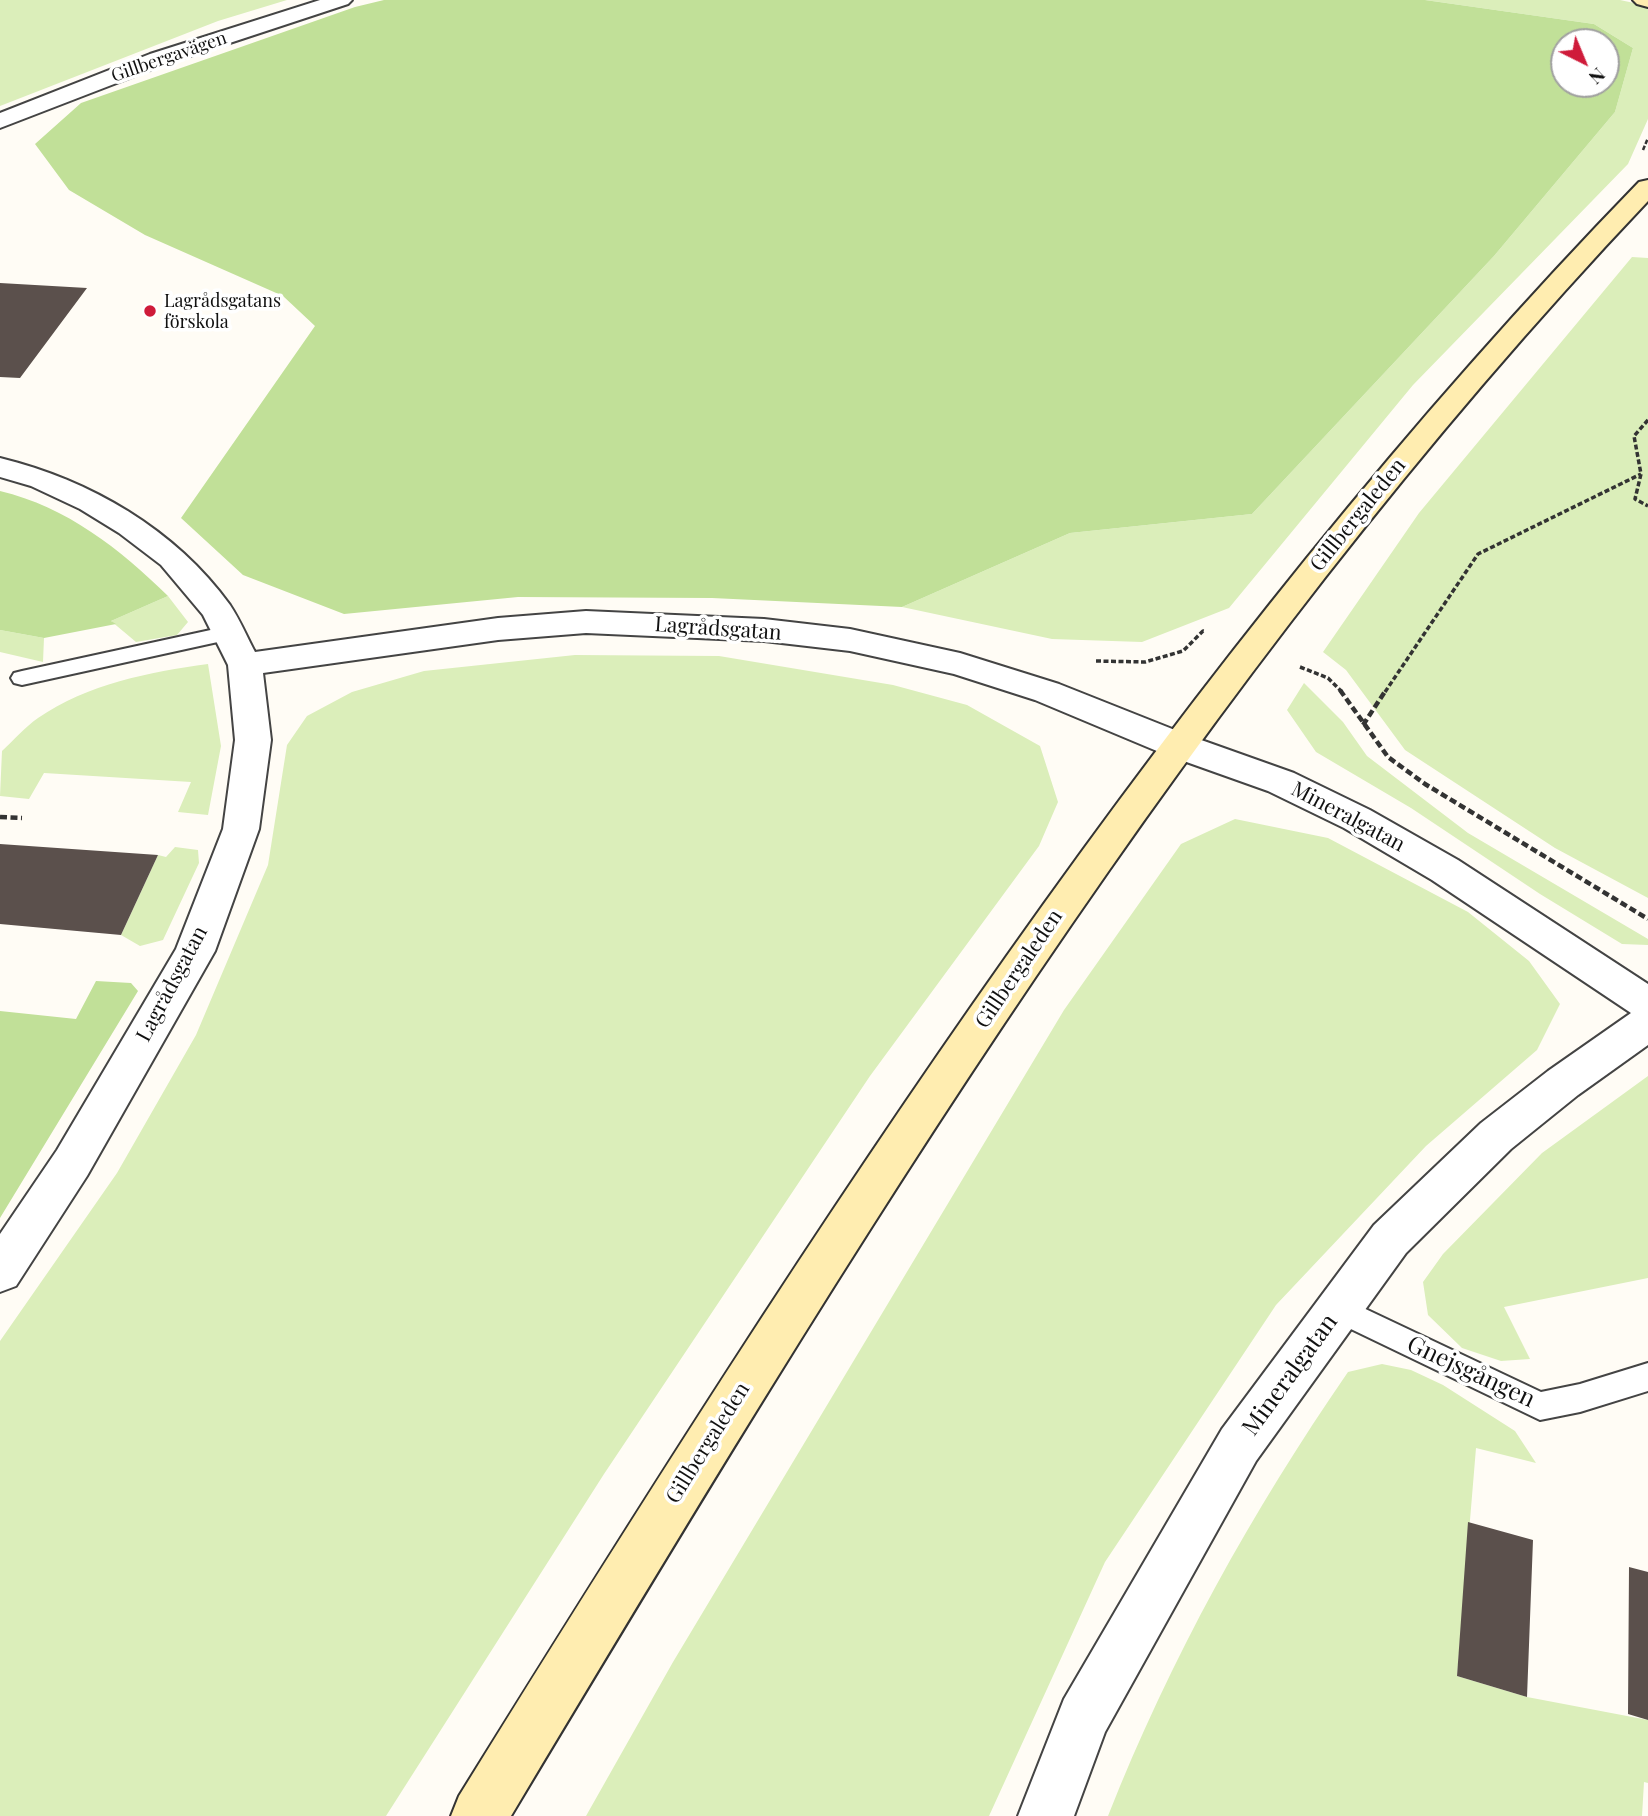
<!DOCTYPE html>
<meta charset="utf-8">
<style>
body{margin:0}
#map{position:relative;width:1648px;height:1816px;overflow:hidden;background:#fffcf5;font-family:"Playfair Display",serif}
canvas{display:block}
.north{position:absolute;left:1550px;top:28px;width:70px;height:70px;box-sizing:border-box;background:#fff;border:2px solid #a0a0a0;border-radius:50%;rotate:137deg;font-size:19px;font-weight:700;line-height:28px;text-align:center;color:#111}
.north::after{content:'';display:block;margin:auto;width:24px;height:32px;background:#cf1b3a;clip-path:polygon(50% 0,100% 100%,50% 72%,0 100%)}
</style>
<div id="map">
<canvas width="1648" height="1816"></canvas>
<div class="north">N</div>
</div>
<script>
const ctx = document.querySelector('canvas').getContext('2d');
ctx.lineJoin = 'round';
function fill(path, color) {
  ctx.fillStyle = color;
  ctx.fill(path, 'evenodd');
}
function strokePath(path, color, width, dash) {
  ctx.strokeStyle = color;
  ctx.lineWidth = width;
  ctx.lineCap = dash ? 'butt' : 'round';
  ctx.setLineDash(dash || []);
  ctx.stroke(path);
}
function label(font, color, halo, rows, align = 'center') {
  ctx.font = font + ' "Playfair Display",serif';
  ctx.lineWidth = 7;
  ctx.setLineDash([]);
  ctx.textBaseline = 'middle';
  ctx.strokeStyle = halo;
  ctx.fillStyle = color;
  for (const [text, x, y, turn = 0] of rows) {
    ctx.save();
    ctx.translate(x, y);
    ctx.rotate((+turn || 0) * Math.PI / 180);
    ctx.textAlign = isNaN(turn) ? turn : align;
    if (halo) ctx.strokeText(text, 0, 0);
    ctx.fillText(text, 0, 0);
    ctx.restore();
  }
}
fill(new Path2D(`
 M0,0H287L218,21L0,106Z
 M1425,0H1620L1648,6V119L1628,164L1413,385L1229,608L1142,642L1052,639L902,607L1070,533L1252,514L1494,256L1615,112L1633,48L1594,24Z
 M1632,257L1648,258V898L1555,848L1405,750L1346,670L1323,652L1419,513Z
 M168,596L188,622L177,635L136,642L111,621Z
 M0,630L44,638L43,662L0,652Z
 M575,655L719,656L893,685L967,705L1040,746L1058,802L1039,846L870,1076L604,1474L386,1816H0V1341L117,1173L196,1035L268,865L287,745L307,716L352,692L424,671Z
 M208,664L221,746L208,815L178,812L191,782L44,773L29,799L0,796L2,751C14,740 25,727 38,718C88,684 149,672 208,664Z
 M1304,683L1343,722L1367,756L1468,833L1648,939V945L1622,944L1540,894L1411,808L1316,752L1287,710Z
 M1235,819L1328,838L1468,912L1529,961L1560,1004L1537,1050L1426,1146L1276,1305L1105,1562L989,1816H586L673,1662L1064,1010L1181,844Z
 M175,847L198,850L199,863L163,940L140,946L121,935L158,855L166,857Z
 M1648,1076V1278L1504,1307L1530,1359L1501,1361L1462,1348L1428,1315L1423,1282L1443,1254L1542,1153Z
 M1382,1364L1411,1370L1443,1385L1515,1431L1536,1463L1476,1448L1457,1676L1527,1697L1648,1720V1783L1644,1782L1642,1816H1108C1170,1659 1252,1511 1348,1372Z`), '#dbeeba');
fill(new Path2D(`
 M384,0H1425L1594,24L1633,48L1615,112L1494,256L1252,514L1070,533L902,607L712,598L518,597L344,614L243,575L181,518L315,326L283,296L145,235L69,190L35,144L81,103L355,7ZM1564,42H1606V84H1564Z
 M0,491C67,507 120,549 168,596L111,621L116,624L44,638L0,630Z
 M96,981L131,983L138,991L0,1218V1011L76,1019Z`), '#c1e098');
fill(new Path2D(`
 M0,283L87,288L20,378L0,377Z
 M0,844L158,855L121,935L0,924Z
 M1468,1522L1533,1540L1527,1697L1457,1676Z
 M1629,1567L1648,1572V1720L1628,1714Z`), '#5b504c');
const lane = new Path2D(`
 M229,626L236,628L240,633L236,638L22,685L14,683L11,678L14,673L22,671Z
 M1338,1296L1541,1392L1580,1384L1648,1363V1391L1580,1412L1540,1420L1328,1318L1323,1309L1328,1300Z`);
const street = new Path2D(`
 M320,0H352L348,4L166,64L0,128V113L150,54Z
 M0,458C90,480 175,529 230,605C240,620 247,637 255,652L498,618L586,611L764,619L850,629L960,653L1059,684L1190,736L1294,773L1370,810L1458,860L1648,984V1045L1578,1095L1511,1149L1406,1253L1256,1461L1105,1732L1074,1816H1018L1064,1699L1222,1429L1374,1225L1481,1123L1548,1071L1631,1013L1432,880L1344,828L1268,791L1164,754L1035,700L954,674L850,651L764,641L586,633L498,640L263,673L271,740L259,829L215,951L87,1176L16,1286L0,1292V1234L57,1150L176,949L223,829L235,740L228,665L203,615L161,565L119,533L80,509L31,486L0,477Z`);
const secondary = new Path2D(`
 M1633,0H1648V7L1637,4Z
 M1648,180V201C1192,682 850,1251 511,1816H451L459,1796C811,1230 1173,662 1639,182Z`);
strokePath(lane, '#444', 4);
strokePath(street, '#444', 4);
strokePath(secondary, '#333', 4);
strokePath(new Path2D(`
 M1643,150L1648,138`), '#333', 2.5, [4.5, 2]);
strokePath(new Path2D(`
 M1648,420L1634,436L1641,474L1635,499L1648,506
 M1096,661L1145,662L1183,651L1203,631L1206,632
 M1300,667L1328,678L1342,692
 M1385,692L1478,554L1641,474`), '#333', 3.5, [5, 2.5]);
strokePath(new Path2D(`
 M1340,690L1388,757L1425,784L1648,919
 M1363,725L1386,690
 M0,817L22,818`), '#333', 4.5, [7, 3.5]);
fill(lane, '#fff');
fill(street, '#fff');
fill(secondary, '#ffedb0');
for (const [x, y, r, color] of [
 [150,311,7,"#cf1b3a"]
]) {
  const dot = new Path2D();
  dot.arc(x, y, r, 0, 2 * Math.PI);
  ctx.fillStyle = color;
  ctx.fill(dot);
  strokePath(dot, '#fff', 2.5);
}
label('18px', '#111', '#fff', [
 ["Gillbergavägen",169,57,-19]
]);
label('18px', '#111', '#fff', [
 ["Lagrådsgatans",164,301],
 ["förskola",164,322]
], 'left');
label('21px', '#111', '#fff', [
 ["Gillbergaleden",1358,515,-51],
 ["Lagrådsgatan",718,629,4],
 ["Mineralgatan",1348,817,28],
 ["Gillbergaleden",1019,969,-56],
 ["Lagrådsgatan",172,984,-62],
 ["Gillbergaleden",708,1443,-58]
]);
label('24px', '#111', '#fff', [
 ["Gnejsgången",1471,1372,25],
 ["Mineralgatan",1290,1375,-54]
]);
</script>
